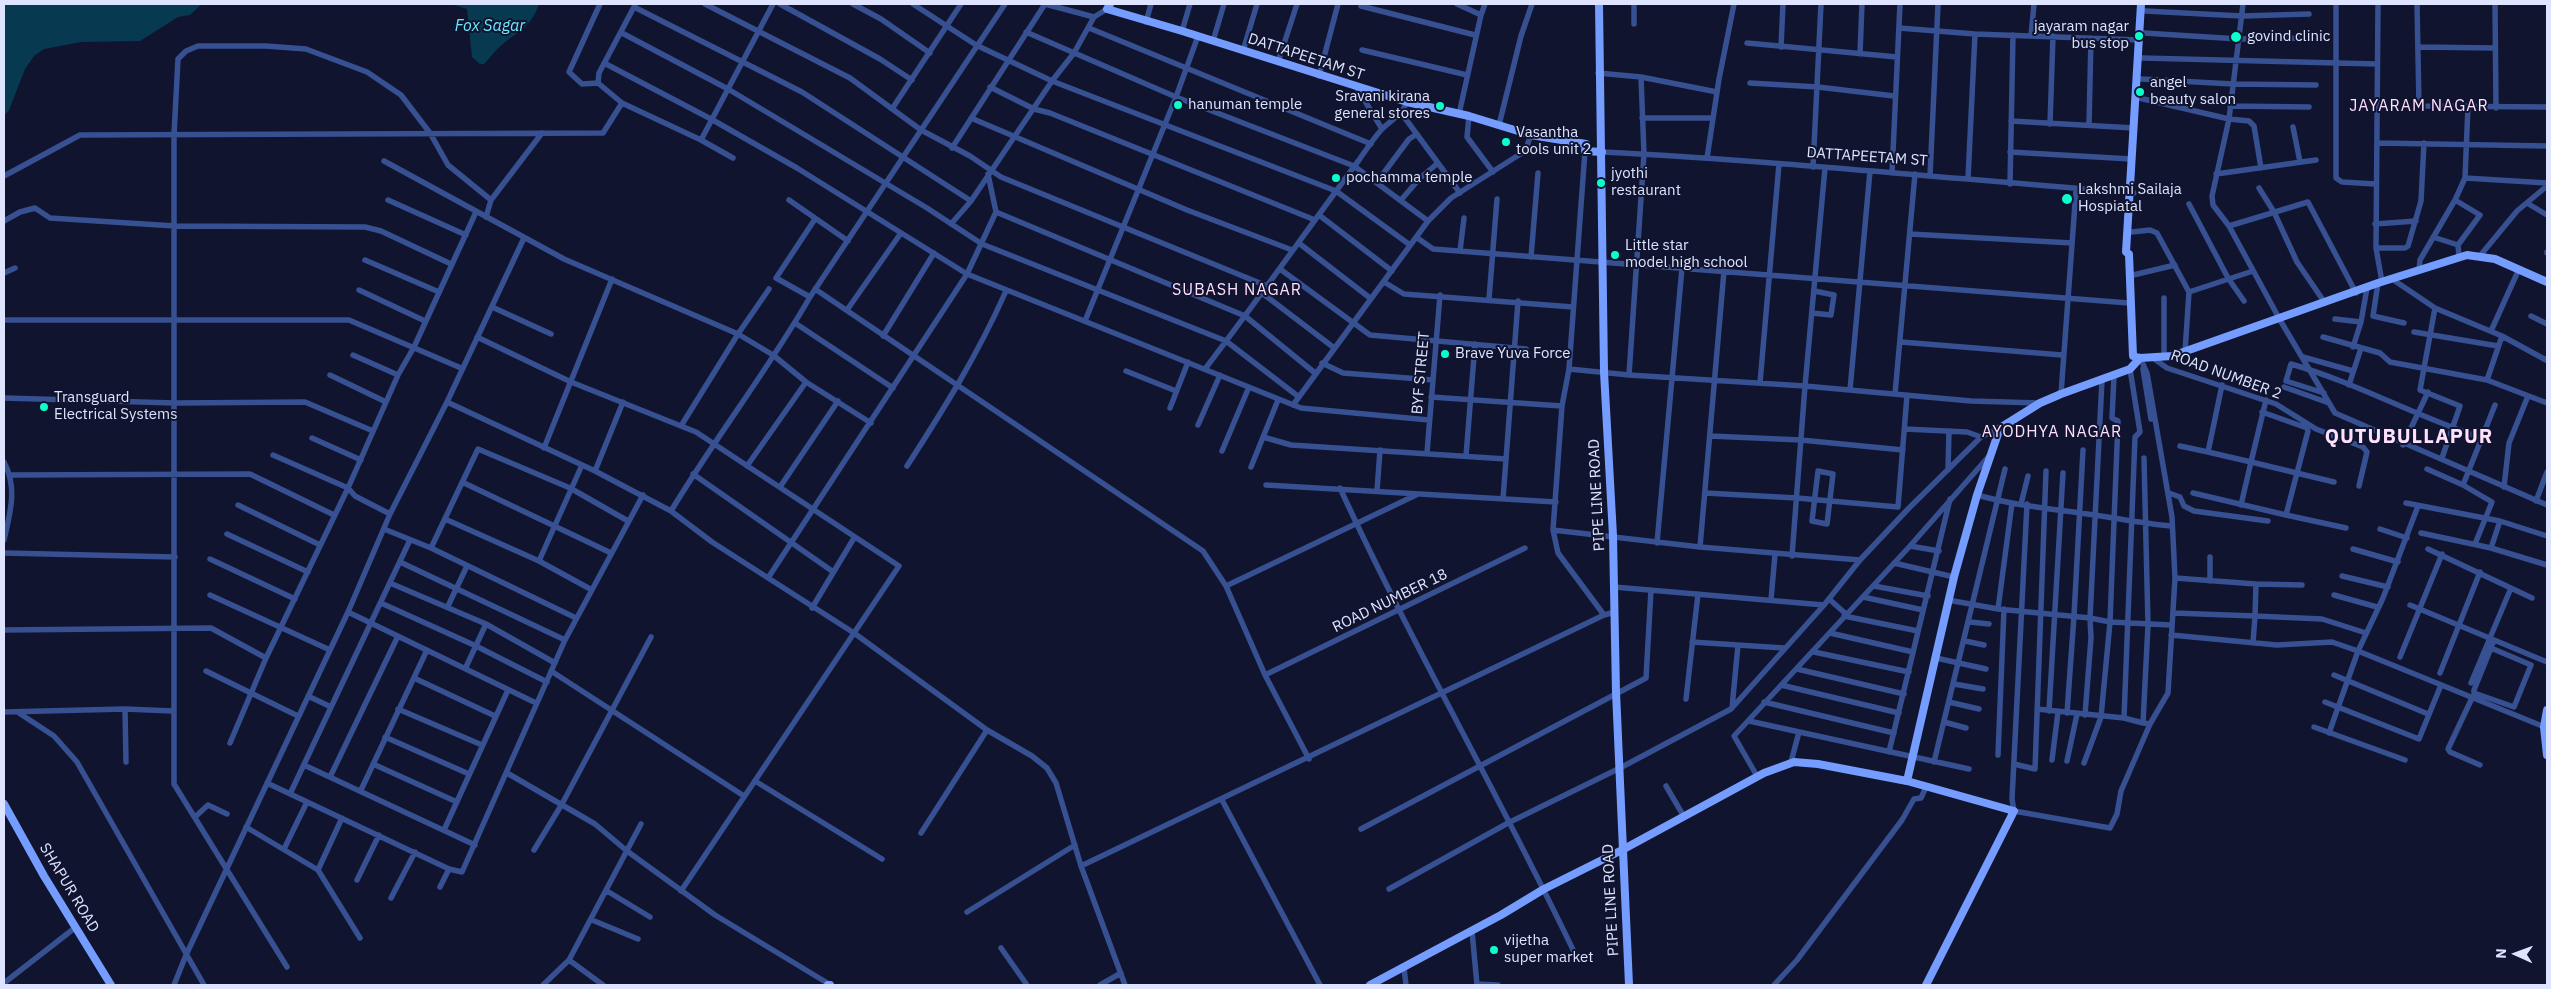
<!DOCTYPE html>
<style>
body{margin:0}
#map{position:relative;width:2551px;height:989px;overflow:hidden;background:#10142f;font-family:"IBM Plex Sans",sans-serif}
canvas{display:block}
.frame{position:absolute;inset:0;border:5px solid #dee4ff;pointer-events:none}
.north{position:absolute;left:2491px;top:929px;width:50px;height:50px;-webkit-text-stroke:4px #10142f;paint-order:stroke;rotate:272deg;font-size:14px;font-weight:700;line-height:20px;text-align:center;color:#dee4ff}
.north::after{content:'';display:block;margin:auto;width:18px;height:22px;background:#dee4ff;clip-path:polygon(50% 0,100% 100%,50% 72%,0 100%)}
</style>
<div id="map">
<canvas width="2551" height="989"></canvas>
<div class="frame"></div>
<div class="north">N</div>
</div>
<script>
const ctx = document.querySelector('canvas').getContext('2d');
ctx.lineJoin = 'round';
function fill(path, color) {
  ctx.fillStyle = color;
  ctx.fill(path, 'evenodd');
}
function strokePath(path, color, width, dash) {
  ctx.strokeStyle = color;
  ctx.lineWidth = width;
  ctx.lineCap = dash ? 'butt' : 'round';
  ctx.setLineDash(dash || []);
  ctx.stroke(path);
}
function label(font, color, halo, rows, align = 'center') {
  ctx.font = font + ' "IBM Plex Sans",sans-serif';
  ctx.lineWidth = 4;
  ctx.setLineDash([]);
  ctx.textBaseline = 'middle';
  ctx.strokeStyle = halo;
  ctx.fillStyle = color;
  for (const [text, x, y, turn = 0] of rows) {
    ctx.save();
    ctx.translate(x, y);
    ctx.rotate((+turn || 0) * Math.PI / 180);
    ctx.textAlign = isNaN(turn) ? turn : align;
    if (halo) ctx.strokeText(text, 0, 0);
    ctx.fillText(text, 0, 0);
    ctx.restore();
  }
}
fill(new Path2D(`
 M4,4H202L190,15L178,17L140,41L81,42L44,49L34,56L25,69L9,110L4,116Z
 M451,4H539C531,27 521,29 503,44C496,49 491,57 484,64H480L472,57L467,9Z`), '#073951');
strokePath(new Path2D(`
 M705,4L850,78L921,130L970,156L1001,177L1267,286
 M780,4L880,59L912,80
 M853,4L881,19L930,53
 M913,4L976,45L1052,81L1336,191L1410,245
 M1045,4L1094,17L1107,9
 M1457,4L1481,15L1459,114
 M1634,4V24
 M2243,4L2229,119L2249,121L2254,126L2261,168
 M2336,4V178L2342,182L2375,184
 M2378,4L2376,248L2382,282
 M2417,4L2419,106L2547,107
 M2495,4L2496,108
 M635,5L599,73L598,83L622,103L701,140L773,4
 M1361,6L1475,35
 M634,7L802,92L971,201L1052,81L1074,53L1094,17
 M2145,11L2242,16L2309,14
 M1481,15L1485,4
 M1146,22L1151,4
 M1089,28L1371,144
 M1899,28L1975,34L2139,40
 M1182,31L1190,4
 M1026,32L1176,97L1354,166L1428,221
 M622,33L728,89L927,208L982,244L1226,341L1299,397
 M2144,33L2239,39L2315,38
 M2031,36L2034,4
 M1213,41L1224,4
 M1747,43L1897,57
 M1781,47L1783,4
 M2418,47L2495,48
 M1362,50L1467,75
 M1243,51L1257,4
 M1860,54L1862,4
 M2142,58L2377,64
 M1278,62L1297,4
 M606,64L711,119L797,168L967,274L1301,408L1429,420
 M1598,73L1641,77L1717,92
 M1319,76L1338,4
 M2141,79L2233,84L2316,85
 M598,83L582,84L569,72L600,4
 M1750,83L1818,87L1894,96
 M990,87L1034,109L1050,113L1315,220
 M1357,88L1382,129
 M2139,98L2229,119L2212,196L2213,205L2229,226L2280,320L2335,413L2547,505
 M2230,106L2309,107
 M892,109L961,4
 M1402,114L1460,193
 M1469,116L1467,137L1493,172
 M971,118L1187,210L1292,250
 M1642,118H1713
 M2011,121L2134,128
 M2050,124L2053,36
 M1499,125L1521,36L1532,4
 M2089,125L2091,38
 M2293,127L2300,162
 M701,140L733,158
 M2377,143L2547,146
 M952,148L1045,4
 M1585,151L1569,369L1562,406L1553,530L1558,553L1604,615
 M1602,152C1779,161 1956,179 2134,193
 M2010,152L2131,159
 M1707,158L1719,79L1734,4
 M384,161L564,259L738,334L773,355L806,382L871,423
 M1813,167L1821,4
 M1892,173L1900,4
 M2216,174L2316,160
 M4,176L80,135L603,133L622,103
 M1930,176L1938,4
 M2465,178L2547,183
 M1968,179L1975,34
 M1377,182L1409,139L1417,134
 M2010,184L2013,35
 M2259,188L2274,212L2297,262L2325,303
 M388,200L466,235
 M789,200L848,241
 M1401,200L1420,178L1438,163
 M2527,203L2547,215
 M2189,204L2228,278L2244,301
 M996,212L1245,316L1315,373
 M1319,215L1392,271
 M486,217L491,200L542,133
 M4,221L20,212L35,208L50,218L175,226L365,227L381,231L451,264
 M951,224L971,201
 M2375,224L2416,221
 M2229,226L2308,202L2356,293
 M2132,232L2150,230L2157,233L2189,292L2185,352
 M1910,234L2072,243
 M1416,237L1433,249L2129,303
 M2433,237L2458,245
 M1300,244L1370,298
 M2376,248H2405L2408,246L2421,201L2424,143
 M1460,251L1464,218
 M2547,253V252
 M1531,257L1538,173
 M2459,257L2458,245L2480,215L2455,200L2465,178L2468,106
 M2479,257L2517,211L2547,186
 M365,260L439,292
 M1280,269L1370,335L1526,349
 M2419,270L2420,260L2455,200
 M4,273L15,268
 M2129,276L2175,265
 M2392,279L2435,308L2502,336L2546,360L2547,358
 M1384,282L1404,294L1573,307
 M2378,283L2373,316L2404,323
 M815,289L1203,551L1226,586L1265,675L1309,759
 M359,290L425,321
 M2189,292L2253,271
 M1262,293L1333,347
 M810,297L776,278L815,219
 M1489,299L1497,199
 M492,307L551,334
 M2435,308L2420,390L2460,406L2442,458
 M847,310L901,233
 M1812,313L1831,315L1834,295L1814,291
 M2531,316L2547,324
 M2335,319L2361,322
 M5,320H349L461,368
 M1085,321L1176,97L1198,36
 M795,323L893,388
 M2491,331L2519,269
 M2414,332L2498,346
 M883,336L934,253
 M477,337L571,382L696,432L899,566L681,891
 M2323,337L2380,353L2390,362L2487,380L2547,403
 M1901,342L2062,355
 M2353,347L2361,322L2367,288
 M353,355L398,375
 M2164,357V298
 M2303,357L2353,371
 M2153,358L2167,368L2276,404L2316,429L2363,447L2367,452L2359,486
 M1322,363L1343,373L1433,380
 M1205,369C1258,300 1307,230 1359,160C1366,150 1373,139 1382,129C1392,119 1401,116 1407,102
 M1569,369L1629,375L1805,386L1971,401L2040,403
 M2143,369L2151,419
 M1126,371L1176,391
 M330,375L386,402
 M1629,375L1644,154L1641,77
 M2487,380L2502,336
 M1760,383L1779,164
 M2222,385L2208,452L2251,462L2266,400
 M2349,385L2361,348
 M2284,387L2329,403
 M1850,390L1870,171
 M2324,393L2286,381L2291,364C2357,383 2417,417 2482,438
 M1895,394L1915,174
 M2061,394L2076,190
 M1431,397L1562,406
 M4,398L175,403L305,402L373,431
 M447,402L595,471L671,511L712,542L854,633L987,730L1032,756L1047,768L1056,783L1081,866L1125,985
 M1293,405L1428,221L1451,198L1525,151L1531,135
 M1170,408L1188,362
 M1198,425L1220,375
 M681,426L738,334L769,289
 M1905,429L1967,432L1981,437
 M1710,436L1801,440L1903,450
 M1263,437L1291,445L1506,459
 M312,438L361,460
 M2403,445L2428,392
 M2180,446L2208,452
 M544,448L612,279
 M1222,451L1249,387
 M1427,453L1440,295
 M273,455L348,488L355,496L390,514
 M1466,456L1475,344
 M4,462C18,488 10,513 4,540
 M747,466L806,382
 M907,466C945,407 977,356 1006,291
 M1251,467L1278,400
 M2427,469L2463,485L2495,405
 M1948,470L1949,431
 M595,471L623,402
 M1818,471L1833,474L1827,524L1812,521Z
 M693,474L832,571
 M11,475L250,474L334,515
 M462,482L611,553
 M1266,485L1556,502
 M2463,485L2492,502L2475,544
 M780,487L838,401
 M2504,487L2509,443L2528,396
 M1340,488C1413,647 1501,798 1576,956
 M1377,491L1380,450
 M1705,493L1797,498L1898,507L1907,395
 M2169,493L2180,497L2184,506L2194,511L2268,521
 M2193,493L2286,515L2308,431L2307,428L2262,412
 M1977,495C2016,506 2055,509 2095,515C2121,519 2145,524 2171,526
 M1503,499L1518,301
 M2536,501L2547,472
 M2406,503L2500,521L2547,536
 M2021,504L2028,476
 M2027,504L2012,799L2014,811L2110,828L2117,814L2121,791L2150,724
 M238,505L320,545
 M2241,505L2251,462L2334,482
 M671,511C715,438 768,370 810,297L1005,4
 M2286,515L2346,528
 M445,519L539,561L592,590
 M384,529L431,548L576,618
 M2380,529L2407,538
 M1553,530L1700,547L1860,560
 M2421,533L2491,548L2547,565
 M227,534L308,572
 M1657,543L1682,268
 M1910,546L1939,551
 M1700,547L1724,271
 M431,548L478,449L570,488L628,521
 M2491,548L2500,521
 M2353,549L2398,562
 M2428,549L2532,598
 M4,553L175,557
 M1792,556L1805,386L1825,168
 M210,559L295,599
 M539,561L582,465
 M400,562L565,640
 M1894,563L1954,577
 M2342,576L2388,587
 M768,578L967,274L996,212L988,174
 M2175,578L2256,584L2255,616L2322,619L2366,633
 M2210,581V557
 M390,583L486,624L555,663
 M2256,584L2302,585
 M1226,586L1416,495
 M1874,586L1928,596
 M1614,587L1824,605
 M210,595L330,650
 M2334,595L2377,607
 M1863,597L1923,610
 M1829,599L1846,614
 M1771,600L1775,554
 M1948,600L1998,609L2090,618L2110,622L2171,625
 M381,603L476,646L547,682
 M2410,605L2547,662
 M448,606L467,566
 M812,608L854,538
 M1998,609L2012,503
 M348,612L536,703
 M2173,613L2255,616L2253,643
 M1844,616L1918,631
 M1970,622L1989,624
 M4,630L211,628L266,658
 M1830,633L1913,652
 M2171,635L2277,645L2332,642L2358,651L2547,728
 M1965,641L1984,645
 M1692,642L1784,648
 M2491,648L2531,665L2514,707L2474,693V690L2491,648L2494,640
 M1814,652L1909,672
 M2400,657L2442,554
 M1936,658L1986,669
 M466,667L486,624
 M1797,669L1904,694
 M206,671L298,716
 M551,671L744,796
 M2440,673L2480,572
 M1265,675L1525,548
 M2334,675L2428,714
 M414,678L495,716
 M2471,683L2511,588
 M1954,684L1983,689
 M1781,685L1899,713
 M308,696L331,707
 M2472,698L2448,749L2450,752L2480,765
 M1686,699L1698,594
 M1764,702L1894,733
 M1949,702L1979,709
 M2325,702L2419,739L2441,685
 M1732,708L1738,645
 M125,709L126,762
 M398,709L482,745
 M2037,709L2124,718L2143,723L2148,625L2144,458
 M2049,711L2063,473
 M4,712L125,709L173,711
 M19,713L54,736L77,762L204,985
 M2067,713L2074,616L2083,450
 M2085,715L2091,638L2090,618L2102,380
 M2124,718L2135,437L2140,432L2130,369
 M1749,721L1969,769
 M1944,722L1966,728
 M2143,723L2150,724L2168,693L2175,578L2172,517L2147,373L2143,364
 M2314,727L2405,760
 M2329,733L2358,651L2383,598L2418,506
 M385,737L469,774
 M230,743L266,658L348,488L398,375L414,347L476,212
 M1889,752L1950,499
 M1998,755L2004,609
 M2052,760L2058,712
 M2067,761L2077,714
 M1791,762L1799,732
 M1934,762L2005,469
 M2084,763L2101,717L2110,622L2118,421L2112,418L2114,376
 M373,764L457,802
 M2014,764L2035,769L2046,471
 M304,765L475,845
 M507,773L595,824L627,851L715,915L829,984
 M1757,776L1734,736L1910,546L1990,455
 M330,777L398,636
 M755,781L882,859
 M267,783L449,869L462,872L565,640L643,495
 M1666,786L1683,815
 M361,790L427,650
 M290,794L410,540
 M1222,800L1320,985
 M195,817L208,805L227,814
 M246,827L318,870L360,938
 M1361,829L1646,678L1651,590
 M444,830L508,690
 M921,833L987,730
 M284,849L307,802
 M534,850L562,804L651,637
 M1081,866L1604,615L1615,612
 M318,870L342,818
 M357,880L379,835
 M440,887L449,869
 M1389,889L1508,823L1620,768L1731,709L1824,605L1860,560L1908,509L1981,437L2000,428
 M607,891L650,917
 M391,898L415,852
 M967,912L1075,845
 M592,920L638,939
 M1472,931L1477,985
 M1001,948L1027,985
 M569,960L603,985
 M287,967L174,784V135L178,59L186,51L198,46H266L306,49L367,72L401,95L430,133L448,165L491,200
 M1404,968L1406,985
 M4,983L76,927
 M1477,984L1498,985
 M174,985L186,955L348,612L390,514L447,402L524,238
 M543,985L569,960L641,824
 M1100,985L1121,973
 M1774,985L1797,960L1902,820L1914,799L1921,798L1926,787`), '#375091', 5.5);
strokePath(new Path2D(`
 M1110,4L1107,9L1182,31L1407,102L1469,116L1531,135L1586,144L1585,151L1602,152
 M1599,4L1604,372L1613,536L1616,692L1629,985
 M2141,4L2126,252L2129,254L2133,356L2140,358L2172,356L2378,283L2467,255L2495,259L2547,282
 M2547,710L2544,727L2547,755
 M4,804L44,876L111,985
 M828,985H830
 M1370,985L1501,915L1544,889L1622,850L1764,773L1794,762L1818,764L1907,781
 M1926,985L2014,811L1907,781L1954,577L1977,495L2000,428L2040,403L2061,394L2130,369L2140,358`), '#759dff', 8);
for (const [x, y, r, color] of [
 [2139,36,5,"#0affcb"],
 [2236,37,6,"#0affcb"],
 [2140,92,5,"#0affcb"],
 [1178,105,5,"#0affcb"],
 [1440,106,5,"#0affcb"],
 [1506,142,5,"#0affcb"],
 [1336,178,5,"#0affcb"],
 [1601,183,5,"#0affcb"],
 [2067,199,6,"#0affcb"],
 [1615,255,5,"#0affcb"],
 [1445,354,5,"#0affcb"],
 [44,407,5,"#0affcb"],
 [1494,950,5,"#0affcb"]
]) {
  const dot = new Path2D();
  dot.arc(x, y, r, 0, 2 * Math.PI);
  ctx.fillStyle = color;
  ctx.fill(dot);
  strokePath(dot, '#10142f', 2);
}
label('15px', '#dee4ff', '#10142f', [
 ["jayaram nagar",2129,27,"right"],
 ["bus stop",2129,44,"right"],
 ["govind clinic",2247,37],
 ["angel",2150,83],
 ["beauty salon",2150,100],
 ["Sravani kirana",1430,97,"right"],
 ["general stores",1430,114,"right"],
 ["hanuman temple",1188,105],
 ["Vasantha",1516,133],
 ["tools unit 2",1516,150],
 ["jyothi",1611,174],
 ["restaurant",1611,191],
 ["pochamma temple",1346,178],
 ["Lakshmi Sailaja",2078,190],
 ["Hospiatal",2078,207],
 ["Little star",1625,246],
 ["model high school",1625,263],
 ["Brave Yuva Force",1455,354],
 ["Transguard",54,398],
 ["Electrical Systems",54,415],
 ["vijetha",1504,941],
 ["super market",1504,958]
], 'left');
label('15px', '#dee4ff', '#10142f', [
 ["DATTAPEETAM ST",1306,57,18],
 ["DATTAPEETAM ST",1867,157,4],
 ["BYF STREET",1421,373,-85],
 ["ROAD NUMBER 2",2226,375,20],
 ["PIPE LINE ROAD",1597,495,-93],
 ["ROAD NUMBER 18",1390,601,-26],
 ["SHAPUR ROAD",69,888,59],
 ["PIPE LINE ROAD",1611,900,-93]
]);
label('italic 16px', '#6ce9ff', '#10142f', [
 ["Fox Sagar",490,26]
]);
ctx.letterSpacing = '1px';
label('16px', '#ffe0fd', '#10142f', [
 ["JAYARAM NAGAR",2419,106],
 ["SUBASH NAGAR",1237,290],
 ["AYODHYA NAGAR",2052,432]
]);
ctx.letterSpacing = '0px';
ctx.letterSpacing = '1px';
label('bold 20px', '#ffe0fd', '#10142f', [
 ["QUTUBULLAPUR",2409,437]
]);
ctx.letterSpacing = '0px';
</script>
